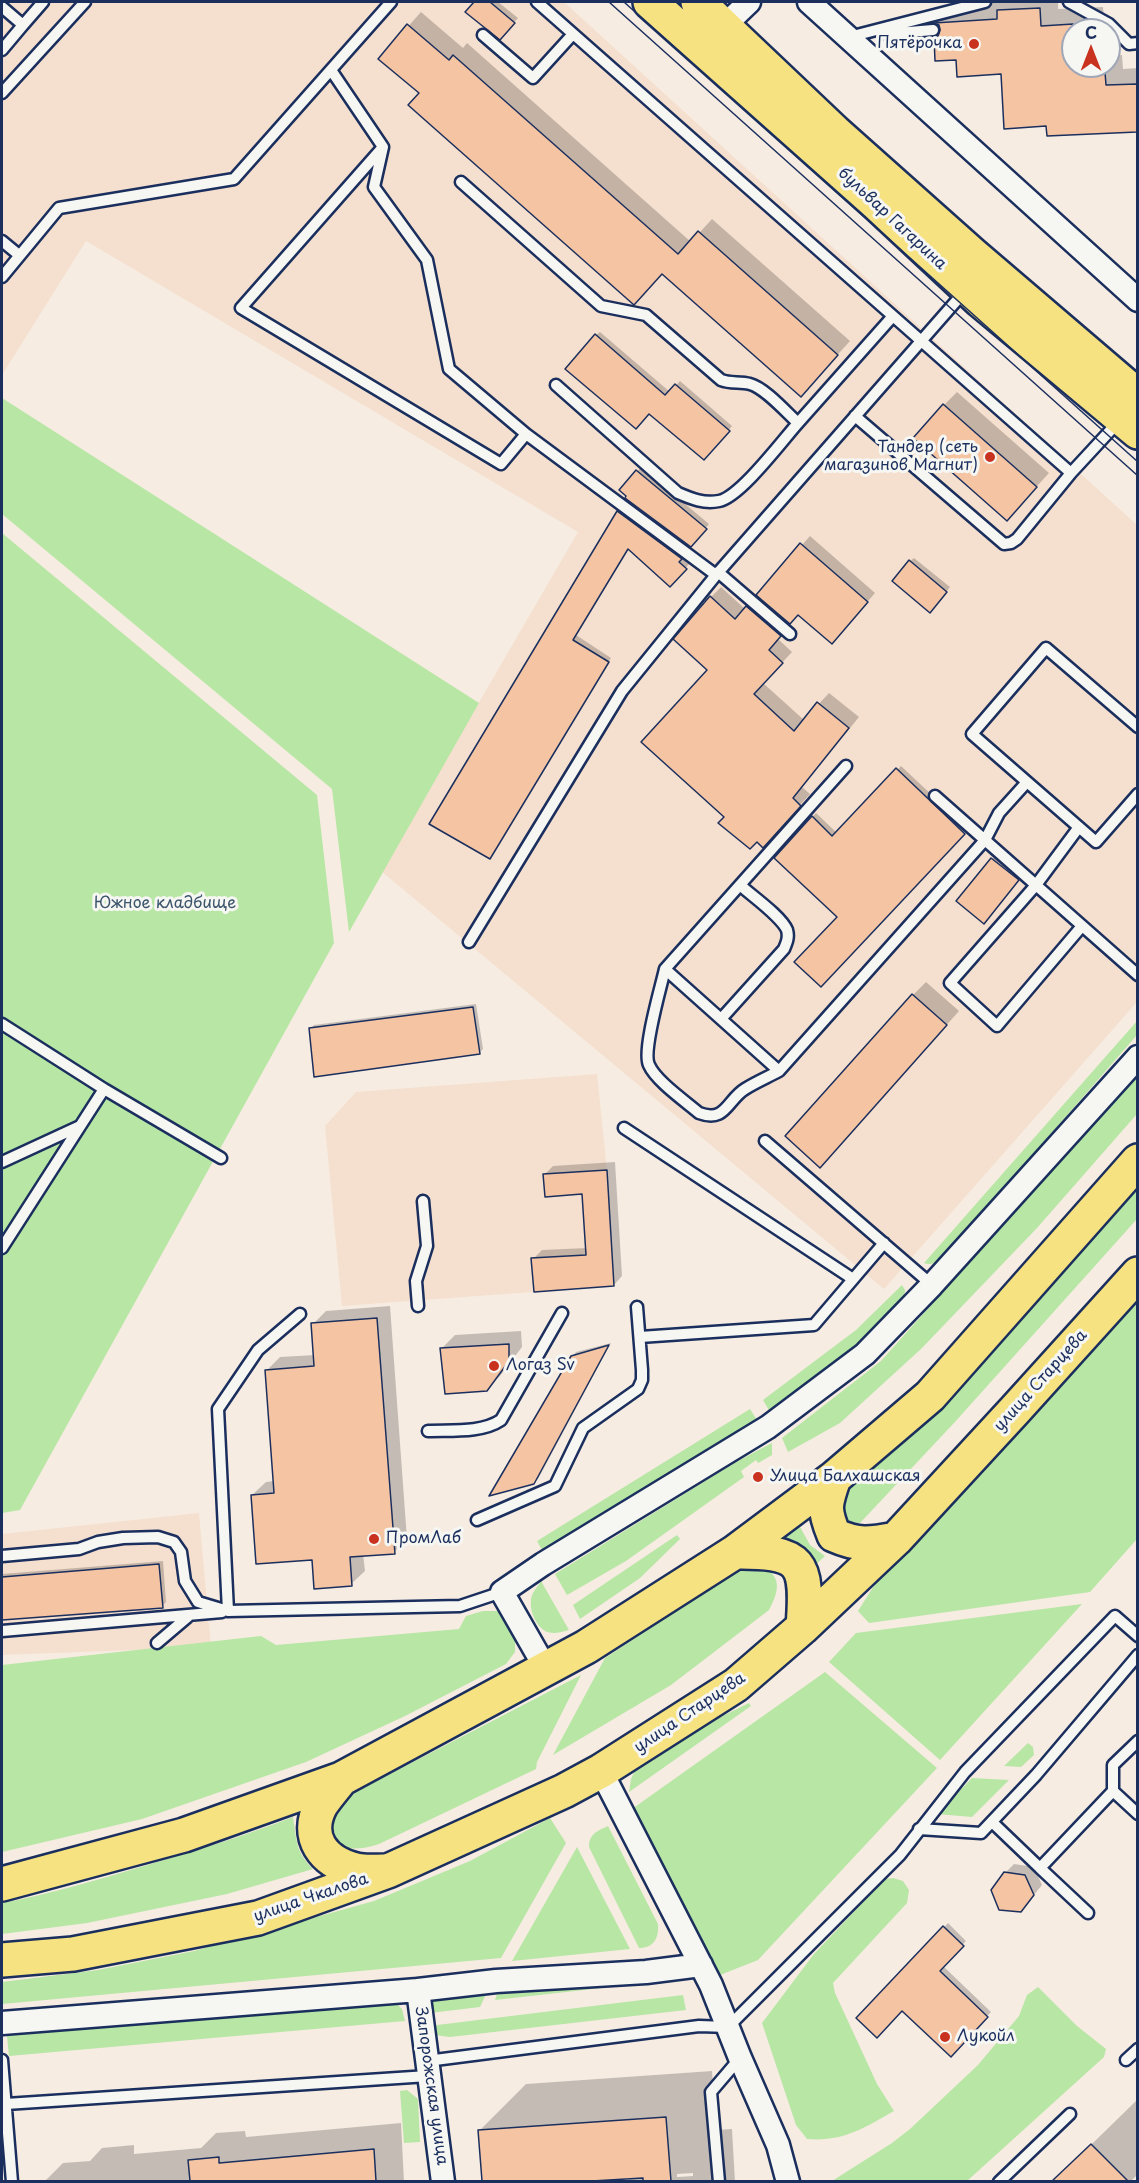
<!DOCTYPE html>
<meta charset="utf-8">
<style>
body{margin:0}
#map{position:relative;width:1139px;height:2183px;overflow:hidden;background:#f6ece2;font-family:"Playpen Sans",sans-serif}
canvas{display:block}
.frame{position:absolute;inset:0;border:3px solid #1b2f5e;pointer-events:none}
.north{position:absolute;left:1061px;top:18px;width:60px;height:60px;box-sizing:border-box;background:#f6f6f2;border:2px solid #9ea6b7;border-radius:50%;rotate:0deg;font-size:16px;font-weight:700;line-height:24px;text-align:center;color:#1b2f5e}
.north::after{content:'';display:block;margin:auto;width:21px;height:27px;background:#c8321e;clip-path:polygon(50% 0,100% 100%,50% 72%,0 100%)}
</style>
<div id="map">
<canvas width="1139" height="2183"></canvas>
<div class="frame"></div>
<div class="north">С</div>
</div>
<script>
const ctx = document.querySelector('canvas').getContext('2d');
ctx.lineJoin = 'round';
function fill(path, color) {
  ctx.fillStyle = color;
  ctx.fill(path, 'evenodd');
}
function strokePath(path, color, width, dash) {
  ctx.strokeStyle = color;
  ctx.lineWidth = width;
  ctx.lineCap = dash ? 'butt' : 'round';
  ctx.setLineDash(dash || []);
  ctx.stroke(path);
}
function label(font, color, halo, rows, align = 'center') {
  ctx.font = font + ' "Playpen Sans",sans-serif';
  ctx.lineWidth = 6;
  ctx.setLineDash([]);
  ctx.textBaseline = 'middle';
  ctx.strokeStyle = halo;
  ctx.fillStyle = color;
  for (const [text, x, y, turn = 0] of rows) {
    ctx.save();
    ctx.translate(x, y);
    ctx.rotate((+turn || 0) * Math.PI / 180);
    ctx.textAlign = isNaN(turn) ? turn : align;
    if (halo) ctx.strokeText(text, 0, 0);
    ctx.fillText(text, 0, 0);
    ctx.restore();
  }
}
fill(new Path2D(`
 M2,2H564L1137,525V1002L884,1289L381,871L578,532L86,241L2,375Z
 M597,1074L607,1170L614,1286L342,1306L325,1126L356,1092Z
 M199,1513L211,1647L2,1655V1534Z`), '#f5e0cf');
fill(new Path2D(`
 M2,398L479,703L349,932L332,789L2,514Z
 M2,533L317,795L334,943L20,1510L2,1513Z
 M1137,1021V1035L947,1253C940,1259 934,1267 924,1263Z
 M1137,1075V1114L1037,1228L921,1349L840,1423L788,1452L782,1438L881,1361Z
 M1137,1184V1219L954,1423L860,1523L848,1522L841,1518L836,1494Z
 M902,1285L905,1290L904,1299L878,1327L830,1369L770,1412L763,1400L856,1330Z
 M1137,1291V1539L1090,1592L869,1623L858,1611L896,1551Z
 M750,1409L757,1420L542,1550L537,1541Z
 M772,1443V1455L758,1463L756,1460L741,1471L744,1477L626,1561L567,1595L555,1574L736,1462Z
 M799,1525L810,1545L825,1556L810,1570L800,1549L784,1537Z
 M677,1535L680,1539L640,1578L580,1619L573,1605Z
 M754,1565C782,1572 781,1588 769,1610L671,1685L553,1755L605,1658L740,1569Z
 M541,1581L569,1630C561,1632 553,1635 545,1631C534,1624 527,1605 533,1593C535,1589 539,1585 541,1581Z
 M1082,1604L940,1760L829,1662L856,1633Z
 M483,1611H499L515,1640V1652L506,1664L405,1716L306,1762L142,1819L2,1852V1665L261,1636L276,1645L459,1629L466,1616Z
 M825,1672L937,1768L758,1960L715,1977L632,1809Z
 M581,1675L537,1762L536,1769L379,1844C361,1850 332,1855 331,1826C331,1819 336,1810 338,1803L359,1790Z
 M749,1703L751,1706L629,1792L631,1779L636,1768L684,1735Z
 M1028,1743L1033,1747L1034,1755L1021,1767L1004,1766Z
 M972,1778L1009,1780L972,1817L937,1814Z
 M293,1817C297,1841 295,1851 313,1869L227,1894L87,1923L2,1934V1903C50,1894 97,1880 144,1866C195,1851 244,1836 293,1817Z
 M550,1818L566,1843L501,1958L2,2004V1982L98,1970L194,1951L374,1901L470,1861Z
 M608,1826L658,1924C659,1938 654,1948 639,1948L589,1847C589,1834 597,1831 608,1826Z
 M577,1847L630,1949L512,1961Z
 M893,1878L903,1881L909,1890L907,1903L833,1983L835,1993L877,2084L894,2111C864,2128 843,2142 807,2139L796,2125L762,2023L814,1954L885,1879Z
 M645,1976L646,1983L495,2000L499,1988Z
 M1038,1987L1077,2026L1106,2049L1104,2057L967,2181H832L892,2143L910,2129L978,2065L1019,2016L1027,1995Z
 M489,1988L480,2007L430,2013L432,2000L438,1995Z
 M683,1995L686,2010L450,2037L434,2035L429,2026Z
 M393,2000L402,2009L405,2021L9,2056L7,2036L9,2034L21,2032Z
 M407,2090L418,2099L420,2142L404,2143L400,2091Z`), '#b8e6a5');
fill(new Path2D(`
 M476,2H498L518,18L500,38L467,12Z
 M1008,2H1058V9L1103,7L1105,30H1073V66H1109V56L1122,55L1123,69L1138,68V130L1049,135L1048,125L1002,73L958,59L935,38L941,32L940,24L937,22L953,6Z
 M421,12L463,48L467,43L691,242L712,219L850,341L813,382L662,273L421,93L380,58Z
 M600,332L670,392L680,381L732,426L708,455L649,412L596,335Z
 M957,392L1049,473L1007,519L944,405Z
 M641,467L709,524L695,542L621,490Z
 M622,508L684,554L682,558L689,564L670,585L629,548L576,635L611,658L490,857L431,823Z
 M810,536L875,593L840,633L799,614L778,639L792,652L763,683L804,720L829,693L859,717L802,787L810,794L773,835L726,816L709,670L711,597L721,587L745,609Z
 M914,558L950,587L934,607L910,561Z
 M901,766L968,829L821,984L839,917L776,858L816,813L837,833Z
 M996,855L1021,876L988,918L992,859Z
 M926,982L959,1011L833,1153L913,995Z
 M476,1004L483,1049L479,1053L310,1029L314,1025Z
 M615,1162L622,1276L614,1285L533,1259L542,1250L587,1248L583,1193L545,1174L553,1166Z
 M390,1306L407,1539L394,1552L363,1554L365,1571L351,1584L313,1558L252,1495L266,1482L275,1481L267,1370L280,1357L315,1355L313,1324L326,1311Z
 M521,1331L522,1347L500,1376L486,1389L442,1348L455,1335Z
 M611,1343L538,1479L533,1483L572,1357L576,1352Z
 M163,1561L166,1602L162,1606L2,1619V1574Z
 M1014,1864L1034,1867L1042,1885L1021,1911L1005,1873Z
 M948,1923L966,1941L943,1966L991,2012L951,2055L902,2009L859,2018Z
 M712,2071L716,2130L732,2129L735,2182H629V2177L571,2182H483L479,2131L526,2084ZM693,2173V2176L677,2177V2174Z
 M1138,2099V2174L1130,2182H1053Z
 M401,2123L404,2182H44L63,2163L90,2161L102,2148L134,2145V2154L201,2148L216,2133L245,2131L246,2137Z`), '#0003');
const building = new Path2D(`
 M474,2H490L515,23L500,40L465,12Z
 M1040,8L1041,26L1073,24V66H1089V73L1105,72L1106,85L1137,84V132L1047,136L1046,126L1004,129L1001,74L957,77L956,60L935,61L934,37L938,36L940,30L939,25L934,23L997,19V10Z
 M407,24L449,60L453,55L678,254L698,231L838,355L801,397L662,274L634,305L408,105L419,93L378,59Z
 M595,334L665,395L675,384L730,431L704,460L649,414L636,429L565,369Z
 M943,404L1037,487L1007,521L913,438Z
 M636,470L707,529L691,547L625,498L626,496L619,490Z
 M617,511L682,559L679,562L687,569L670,587L628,549L573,640L609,662L490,859L429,824Z
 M800,543L868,602L832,644L798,615L790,624L756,595Z
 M909,560L947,592L930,613L892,581Z
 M710,596L735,619L746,606L781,636L769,650L783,663L754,694L794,731L817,702L849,728L793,798L801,806L763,848L757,842L750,849L718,823L724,817L641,742L707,670L673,639Z
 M896,768L965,834L821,987L794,962L837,917L774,858L812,816L832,836Z
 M991,858L1019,880L984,924L956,901Z
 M912,994L947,1025L820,1168L785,1136Z
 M473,1007L480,1054L314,1077L309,1028Z
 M607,1170L614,1286L534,1292L531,1258L586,1255L582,1194L545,1197L543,1174Z
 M377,1318L395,1554L350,1557L352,1586L314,1589L312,1560L256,1564L251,1495L274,1493L265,1370L314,1366L311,1323Z
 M509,1344V1361L487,1391L445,1394L440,1348Z
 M609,1345L534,1484L489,1496L571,1356Z
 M159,1564L163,1608L2,1620V1577Z
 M1004,1872L1025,1875L1034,1895L1021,1912L999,1910L991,1890Z
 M943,1926L964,1946L940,1971L988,2017L951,2057L902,2011L877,2038L856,2018Z
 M666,2117L671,2181H643V2178L592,2181H482L478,2130Z
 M1091,2144L1128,2181H1052Z
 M374,2149L376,2181H190L188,2160L219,2157V2163Z`);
fill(building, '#f4c4a3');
strokePath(building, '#1b2f5e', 1.5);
const lane = new Path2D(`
 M537,2L1071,473
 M1069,2L1109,24L1129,44L1138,43
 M2,7L23,25L43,2
 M886,34L933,30
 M483,35L533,78L573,34
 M849,37L985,2
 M2,50L23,25
 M331,70L383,147L374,187L427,260L449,369L526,434L501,464L241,308L383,147
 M2,93L85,2
 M461,182L601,306L646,315L721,380C731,384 740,381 750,384C765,388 786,412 798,423L893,316
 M2,241L19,255
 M2,277L59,208L234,179L391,2
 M556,385L678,493C692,499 704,504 719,501C740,497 782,441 798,423
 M855,416L1004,544L1011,543L1017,539L1071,473L1120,420
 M526,434L716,575
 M718,572L790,634
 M1138,727L1046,648L972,734L1096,842L1138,794
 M846,766L665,969L779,1071L985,840L999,813L1027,782
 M935,796L1138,975
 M1079,827L1036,885L950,983L997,1026L1082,926
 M469,942L622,691L716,575L965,291
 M665,969C661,987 642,1051 649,1065C656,1081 685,1101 699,1113C726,1123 727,1100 745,1089C756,1082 768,1077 779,1071
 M721,1019L784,949C787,942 789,937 787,930C781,916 752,896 740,885
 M2,1024L104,1089L221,1158
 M624,1128L853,1279
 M765,1141L932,1285
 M2,1162L80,1126
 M2,1248L104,1089
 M418,1306L416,1281L427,1246L423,1201
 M300,1314L258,1350L218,1409L228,1611L460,1606L502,1592
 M640,1337L814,1325L884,1243
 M428,1431C451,1430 482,1433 501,1420L562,1313
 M477,1520L555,1486L583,1428L638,1389L642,1380V1370L637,1307
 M2,1556L79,1549L98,1542L123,1538L158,1537L174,1542L181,1552L185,1581L198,1602L228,1611
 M2,1631L222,1612
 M157,1643L190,1615
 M1138,1741L1113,1765V1791L1138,1814
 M992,1822L1040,1868L1113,1791
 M919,1829L981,1833L1036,1775L1138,1655
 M1040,1868L1088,1913
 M2,2060L12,2182
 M1126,2060L1138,2049
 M427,2061L699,2026L728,2027L900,1855L965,1772L1115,1616L1138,1636
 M6,2104L428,2076
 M719,2182L711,2092L740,2058
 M999,2182L1070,2114`);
const street = new Path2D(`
 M809,2L1138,300
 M724,26L749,2
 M546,1669L502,1592L543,1564L768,1427L865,1354L932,1285L1138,1057
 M601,1771L711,1985L740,2058L778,2145L788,2182
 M418,1990L443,2182
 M2,2023L418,1990L496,1981L646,1972L701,1965`);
const primary = new Path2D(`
 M650,2L877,204L981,301L1138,432
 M698,2L835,132L972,254L1138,396
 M834,1478C825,1504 823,1509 834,1535C859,1546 869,1544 896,1539
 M735,1552C803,1551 808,1562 803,1627
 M341,1779C335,1787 327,1796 321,1805C304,1837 323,1862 356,1870C364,1872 375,1871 384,1871
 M2,1884L184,1835L341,1779L586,1647L735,1552L834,1478L930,1396L1138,1161
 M2,1960L73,1954L258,1918L388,1871L564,1791L601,1771L736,1685L803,1627L896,1539L1015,1410L1138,1274`);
strokePath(lane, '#1b2f5e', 15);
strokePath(street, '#1b2f5e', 27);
strokePath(primary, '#1b2f5e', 38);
strokePath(lane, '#f6f6f2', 10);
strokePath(street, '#f6f6f2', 22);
strokePath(primary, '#f7e281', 33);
strokePath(new Path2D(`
 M609,2L1138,476
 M624,2L1138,462`), '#1b2f5e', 1.5);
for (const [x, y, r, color] of [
 [974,44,6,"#c8321e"],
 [990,457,6,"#c8321e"],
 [494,1366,6,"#c8321e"],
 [758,1477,6,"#c8321e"],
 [374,1539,6,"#c8321e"],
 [945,2037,6,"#c8321e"]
]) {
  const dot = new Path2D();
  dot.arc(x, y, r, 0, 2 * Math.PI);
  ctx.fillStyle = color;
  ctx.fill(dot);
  strokePath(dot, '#f6f6f2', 2);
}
label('16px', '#1b2f5e', '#f6f6f2', [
 ["Пятёрочка",962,44,"right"],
 ["Тандер (сеть",978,448,"right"],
 ["магазинов Магнит)",978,466,"right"],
 ["Логаз Sv",506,1366],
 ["Улица Балхашская",770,1477],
 ["ПромЛаб",386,1539],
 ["Лукойл",957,2037]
], 'left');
label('16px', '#1b2f5e', '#f6f6f2', [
 ["бульвар Гагарина",892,219,43],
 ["улица Старцева",1041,1381,-48],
 ["улица Старцева",690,1713,-34],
 ["улица Чкалова",311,1898,-19],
 ["Запорожская улица",431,2086,82]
]);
label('16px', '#3a546c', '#f6f6f2', [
 ["Южное кладбище",165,904]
]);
</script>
